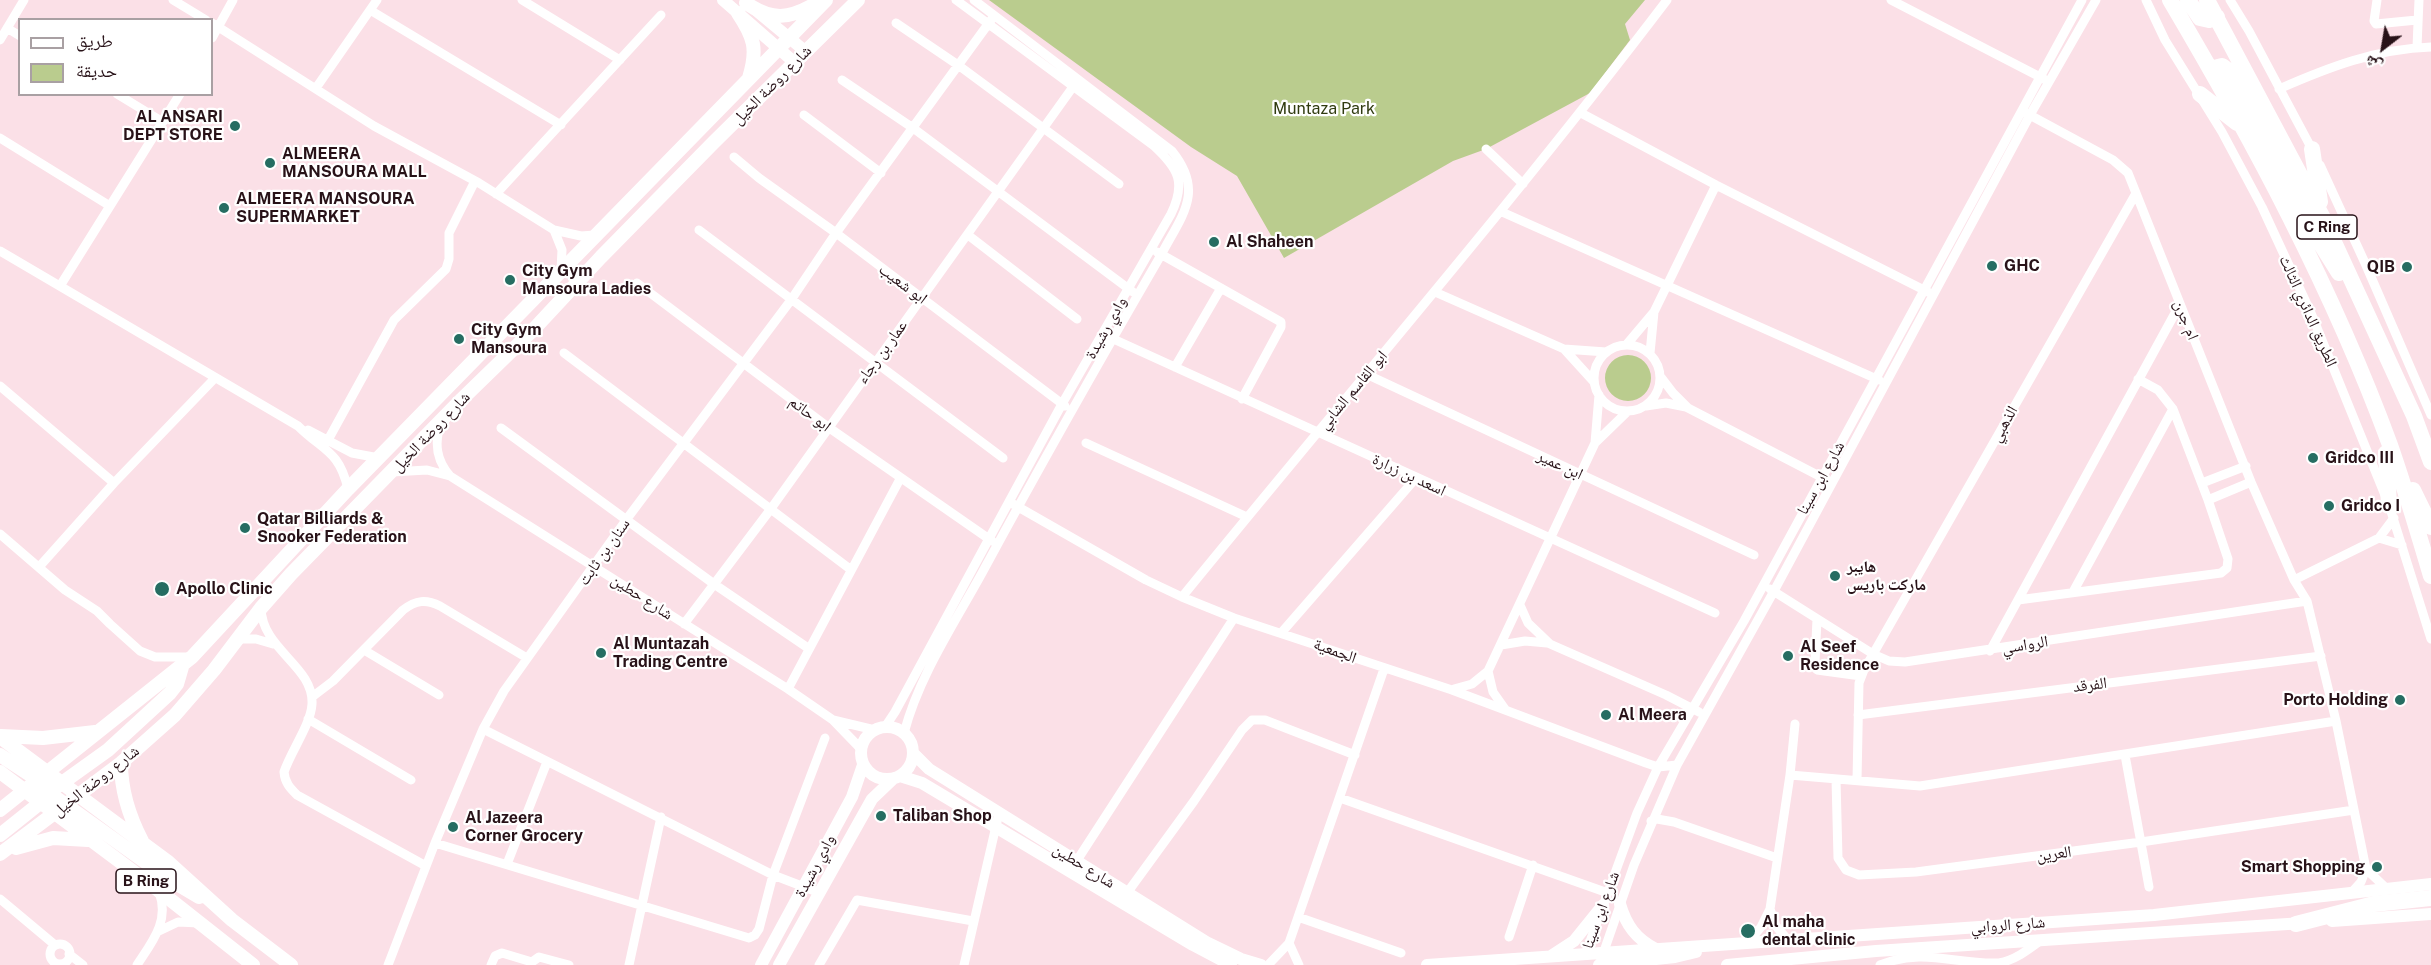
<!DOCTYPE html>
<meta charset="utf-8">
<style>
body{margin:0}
#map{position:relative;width:2431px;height:965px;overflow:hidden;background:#fbe0e7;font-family:"Public Sans","Noto Naskh Arabic",sans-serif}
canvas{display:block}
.legend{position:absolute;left:18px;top:18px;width:195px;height:78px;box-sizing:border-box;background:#fff;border:2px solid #a9a0a3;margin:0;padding:8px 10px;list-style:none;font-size:18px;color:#281218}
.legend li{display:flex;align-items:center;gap:12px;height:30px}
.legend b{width:30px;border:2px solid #a9a0a3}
.north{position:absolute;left:2353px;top:18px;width:60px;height:60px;-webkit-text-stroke:4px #fff;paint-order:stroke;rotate:211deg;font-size:16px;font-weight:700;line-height:24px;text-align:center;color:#281218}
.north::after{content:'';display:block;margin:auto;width:21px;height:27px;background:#281218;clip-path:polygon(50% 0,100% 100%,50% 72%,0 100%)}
</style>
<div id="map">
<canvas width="2431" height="965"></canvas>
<ul class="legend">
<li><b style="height:8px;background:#fff"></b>طريق</li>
<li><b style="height:16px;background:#bacc8e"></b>حديقة</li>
</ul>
<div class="north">ش</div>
</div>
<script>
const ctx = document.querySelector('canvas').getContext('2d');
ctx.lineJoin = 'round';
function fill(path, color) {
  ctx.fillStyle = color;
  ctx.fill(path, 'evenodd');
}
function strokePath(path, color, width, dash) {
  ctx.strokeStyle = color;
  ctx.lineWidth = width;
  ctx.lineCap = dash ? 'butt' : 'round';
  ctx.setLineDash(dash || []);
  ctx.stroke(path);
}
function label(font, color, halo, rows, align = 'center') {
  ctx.font = font + ' "Public Sans","Noto Naskh Arabic",sans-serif';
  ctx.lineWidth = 4.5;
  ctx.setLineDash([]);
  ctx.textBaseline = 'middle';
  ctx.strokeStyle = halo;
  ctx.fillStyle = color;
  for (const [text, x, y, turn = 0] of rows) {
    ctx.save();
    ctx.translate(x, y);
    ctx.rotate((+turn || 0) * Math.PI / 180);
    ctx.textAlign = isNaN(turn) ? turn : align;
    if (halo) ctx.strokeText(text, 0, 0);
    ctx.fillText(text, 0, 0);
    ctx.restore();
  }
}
fill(new Path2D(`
 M989,0H1645L1625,24L1630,40L1590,93L1486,149L1453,161L1284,258L1237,176L1191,147Z
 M1605 378a23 23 0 1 1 46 0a23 23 0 1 1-46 0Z`), '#bacc8e');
strokePath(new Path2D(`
 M173,0L206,20
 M522,0L620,60
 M1891,0L2044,79
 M2146,0L2165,40L2222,132L2262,207L2311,313L2389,505L2431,639
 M2230,0L2249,31L2314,153
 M2377,0L2374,21L2376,24L2417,20
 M370,10L561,125
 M212,23L374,126L479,183L554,230L581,236L595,235
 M896,23L958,65L1119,184
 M7,28L20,36
 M212,38L233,0
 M0,40L24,0
 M2417,47L2419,0
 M842,80L913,128L1133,292
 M316,88L377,0
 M2279,89C2329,67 2376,49 2431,47
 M117,94L163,122
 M1581,113L1716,185L1928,292
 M2026,113L2113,160L2128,173L2251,482L2294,580L2307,601L2336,721L2366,869L2387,889
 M804,115L881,173
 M0,138L110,206
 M1486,149L1523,184
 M734,157L759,178L836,233L1065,406
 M2320,165L2365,263L2431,415
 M496,194L661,15
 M1502,212L1879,380
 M554,230L562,250L561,270
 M699,230L1003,458
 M968,235L1077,319
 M0,251L298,426C323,451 339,450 348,489
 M1157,252L1281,322V327L1242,399
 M637,283L828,427L992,541
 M60,286L180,94
 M1435,292L1564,349L1606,352
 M1109,337L1715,613
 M1627,344L1654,312L1716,185
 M1594 378a33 33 0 1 1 66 0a33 33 0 1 1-66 0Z
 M1564,349L1594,382
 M564,353L850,569
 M1650,353L1654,312
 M1175,367L1221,288
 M1366,374L1754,555
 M1660,376L1673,393L1688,408L1827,480
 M0,386L114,483
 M1646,406L1666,403L1686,407
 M441,423C434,443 436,460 450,476
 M501,428L714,584L808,648
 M308,430L352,453L379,458
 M328,440L394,320L446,269L449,259V233L475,181
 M1086,443L1247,517
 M1595,443L1628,411
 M392,472L427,470L450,476L788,689L833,720L861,749
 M2202,483L2246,466
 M2208,500L2251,482
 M1013,504L1146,580L1182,597L1234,618L1452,690L1646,763L1658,767L1677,765
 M0,534L65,590L97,611L110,624L140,651L155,657H192
 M2379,538L2402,545
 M39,567L114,483L215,378
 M2294,580L2379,538L2394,518
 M1770,589L1873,654L1889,661L1905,662L2307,601
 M2073,592L2173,409
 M1182,597C1344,398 1512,204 1667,0
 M2018,600L2221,573L2227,568L2228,559L2208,500L2173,409L2158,390L2138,379
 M1520,605L1528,623L1550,644L1666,695L1699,712
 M261,608C262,650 314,666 312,704C311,724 291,751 284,772C285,783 290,788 297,795L426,866
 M1817,619L1815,663L1817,670L1861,676
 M684,624L770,510L1075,84
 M1282,632L1416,478
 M237,639H256L273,644
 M1501,645L1525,641L1547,643
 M364,650L439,695
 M1990,651L2180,304
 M1488,671L1493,692L1505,709
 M788,689L900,479
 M1454,689L1472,684L1488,671L1595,443L1599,395
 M312,697L333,681L403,610C416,600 426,599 440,606L527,658
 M1858,715L2321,656
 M308,719L411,780
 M833,720L875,730
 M885,727L895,712L1062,404L1171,214C1186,183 1179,169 1154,146L956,0
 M483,729L773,875L820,893
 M904,733C919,676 954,624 982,573C1040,466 1100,360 1161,255C1182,215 1205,192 1172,151L974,0
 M2125,755L2149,887
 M1790,775L1920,786L2336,721
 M1836,779L1838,858L1846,870L1859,875L1916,872L2141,842L2354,810
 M1857,780L1859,683L1864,670L2135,195
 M1340,798L1608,893
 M1651,821L1657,819L1674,822L1777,858
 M435,843L749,938L755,935L759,929L773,875L825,738
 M507,864L547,762
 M1074,865L1234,618
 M2352,892L2361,882L2366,869
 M1127,893L1194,801L1242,730L1252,720H1265L1355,755
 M0,899L55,945
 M1770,909L1776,926L1787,939
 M1298,917L1401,953
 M159,931L178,922L199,923
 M1509,937L1533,865
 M1289,943L1299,965
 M1748,943L1761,927L1770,909L1790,775L1795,724
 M50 954a10 10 0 1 1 20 0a10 10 0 1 1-20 0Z
 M69,954L83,965
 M1603,954L1634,865L1677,765L1774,591L2030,115L2096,0
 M1585,955L1637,813L1658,767L1744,621L2082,0
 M532,962L539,957L569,965
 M137,965C152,942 170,921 159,892
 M388,965L435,843L483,729L504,691L626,520L791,300L836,233L994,16
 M491,965L495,956L502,953L532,962
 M629,965L661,817
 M819,965L857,900L973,921
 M964,965L999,813
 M1268,965L1289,943L1384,669
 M1880,965C1924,947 1956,965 1999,963C2015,960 2028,950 2040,941`), '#fff', 9);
strokePath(new Path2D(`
 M723,0L794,62
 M758,12L805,51
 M861 753a26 26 0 1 1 52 0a26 26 0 1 1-52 0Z
 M914,754L929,769L1208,943L1241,959L1261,965
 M900,776L922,783L1193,945L1231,965
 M1620,904C1626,925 1636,939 1656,949
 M2332,921L2431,914
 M1551,956L1574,941L1603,905
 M761,965L852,797L863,765
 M779,965L872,799L893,779
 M1427,965L2154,915L2431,884
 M1599,965L1675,957L1696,952
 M1727,965L1876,951L2303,923`), '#fff', 12);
strokePath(new Path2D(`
 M746,3C772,21 789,19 815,4
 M738,13C754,37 758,49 749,78
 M1,736L43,738L95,732
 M0,737L167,861L232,920L291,965
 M0,755L44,784
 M121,763C121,792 129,816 142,841
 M0,772L158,890L253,965
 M55,788L108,750L170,693L177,684L182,667
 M24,791H40L52,795L172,881L199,897
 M0,810L192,657L348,489L826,0
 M0,835L45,799
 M16,848L53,838L88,840
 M0,854L121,763L175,715L214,670L261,608L291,574L462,399L534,329L601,257L714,142L858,0`), '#fff', 14);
strokePath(new Path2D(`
 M2170,0C2254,142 2333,290 2390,445C2405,488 2418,532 2431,576
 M2188,0L2200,18L2209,20L2217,17
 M2207,0L2323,218L2414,416L2431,462
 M2210,69L2222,66L2230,72L2319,241L2339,273
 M2200,94L2237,123
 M2312,149L2320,202
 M2386,453L2389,505
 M2413,490L2431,527
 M2296,924L2374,904L2431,898`), '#fff', 16);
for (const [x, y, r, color] of [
 [235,126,6,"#266d62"],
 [270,163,6,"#266d62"],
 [224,208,6,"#266d62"],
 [1214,242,6,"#266d62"],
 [1992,266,6,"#266d62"],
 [2407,267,6,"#266d62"],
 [510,280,6,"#266d62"],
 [459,339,6,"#266d62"],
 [2313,458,6,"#266d62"],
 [2329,506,6,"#266d62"],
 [245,528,6,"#266d62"],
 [1835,576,6,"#266d62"],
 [162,589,8,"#266d62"],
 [601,653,6,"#266d62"],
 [1788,656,6,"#266d62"],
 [2400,700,6,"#266d62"],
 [1606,715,6,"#266d62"],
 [881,816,6,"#266d62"],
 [453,827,6,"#266d62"],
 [2377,867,6,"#266d62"],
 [1748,931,8,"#266d62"]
]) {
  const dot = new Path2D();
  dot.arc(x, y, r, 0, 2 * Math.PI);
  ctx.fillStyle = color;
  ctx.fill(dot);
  strokePath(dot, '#fff', 2);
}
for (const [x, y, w] of [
 [2327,227,60],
 [146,881,60]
]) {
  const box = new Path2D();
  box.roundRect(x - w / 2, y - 12, w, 24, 4.5);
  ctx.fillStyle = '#fff';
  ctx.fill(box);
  strokePath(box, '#281218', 1.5);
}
label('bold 15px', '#281218', null, [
 ["C Ring",2327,227],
 ["B Ring",146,881]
]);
label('16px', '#281218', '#fff', [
 ["شارع روضة الخيل",772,85,-45],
 ["ابو شعيب",903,284,37],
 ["الطريق الدائري الثالث",2308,311,66],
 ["ام جرن",2186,320,68],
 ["وادي رشيدة",1106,328,-61],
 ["عمار بن رجاء",882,352,-54],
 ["ابو القاسم الشابي",1353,390,-50],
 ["ابو حاتم",810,414,37],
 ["الذهبي",2004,424,-60],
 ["شارع روضة الخيل",431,432,-46],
 ["ابن عمير",1560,465,25],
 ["اسعد بن زرارة",1409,475,25],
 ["شارع ابن سينا",1821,478,-61],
 ["سنان بن ثابت",604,552,-55],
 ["شارع حطين",642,597,33],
 ["الرواسي",2025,645,-9],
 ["الجمعية",1335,651,20],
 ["الفرقد",2090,685,-7],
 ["شارع روضة الخيل",96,781,-38],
 ["العرين",2054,854,-8],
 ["وادي رشيدة",815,866,-62],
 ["شارع حطين",1084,866,32],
 ["شارع ابن سينا",1601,910,-70],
 ["شارع الروابي",2008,925,-4]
]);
label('16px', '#303b10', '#fff', [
 ["Muntaza Park",1324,109]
]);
label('bold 16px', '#281218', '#fff', [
 ["AL ANSARI",223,117,"right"],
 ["DEPT STORE",223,135,"right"],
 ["ALMEERA",282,154],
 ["MANSOURA MALL",282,172],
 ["ALMEERA MANSOURA",236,199],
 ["SUPERMARKET",236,217],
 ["Al Shaheen",1226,242],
 ["GHC",2004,266],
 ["QIB",2395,267,"right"],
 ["City Gym",522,271],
 ["Mansoura Ladies",522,289],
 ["City Gym",471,330],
 ["Mansoura",471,348],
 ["Gridco III",2325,458],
 ["Gridco I",2341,506],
 ["Qatar Billiards &",257,519],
 ["Snooker Federation",257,537],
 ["هايبر",1847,567],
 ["ماركت باريس",1847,585],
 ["Apollo Clinic",176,589],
 ["Al Muntazah",613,644],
 ["Trading Centre",613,662],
 ["Al Seef",1800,647],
 ["Residence",1800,665],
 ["Porto Holding",2388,700,"right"],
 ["Al Meera",1618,715],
 ["Taliban Shop",893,816],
 ["Al Jazeera",465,818],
 ["Corner Grocery",465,836],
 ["Smart Shopping",2365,867,"right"],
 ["Al maha",1762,922],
 ["dental clinic",1762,940]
], 'left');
</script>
